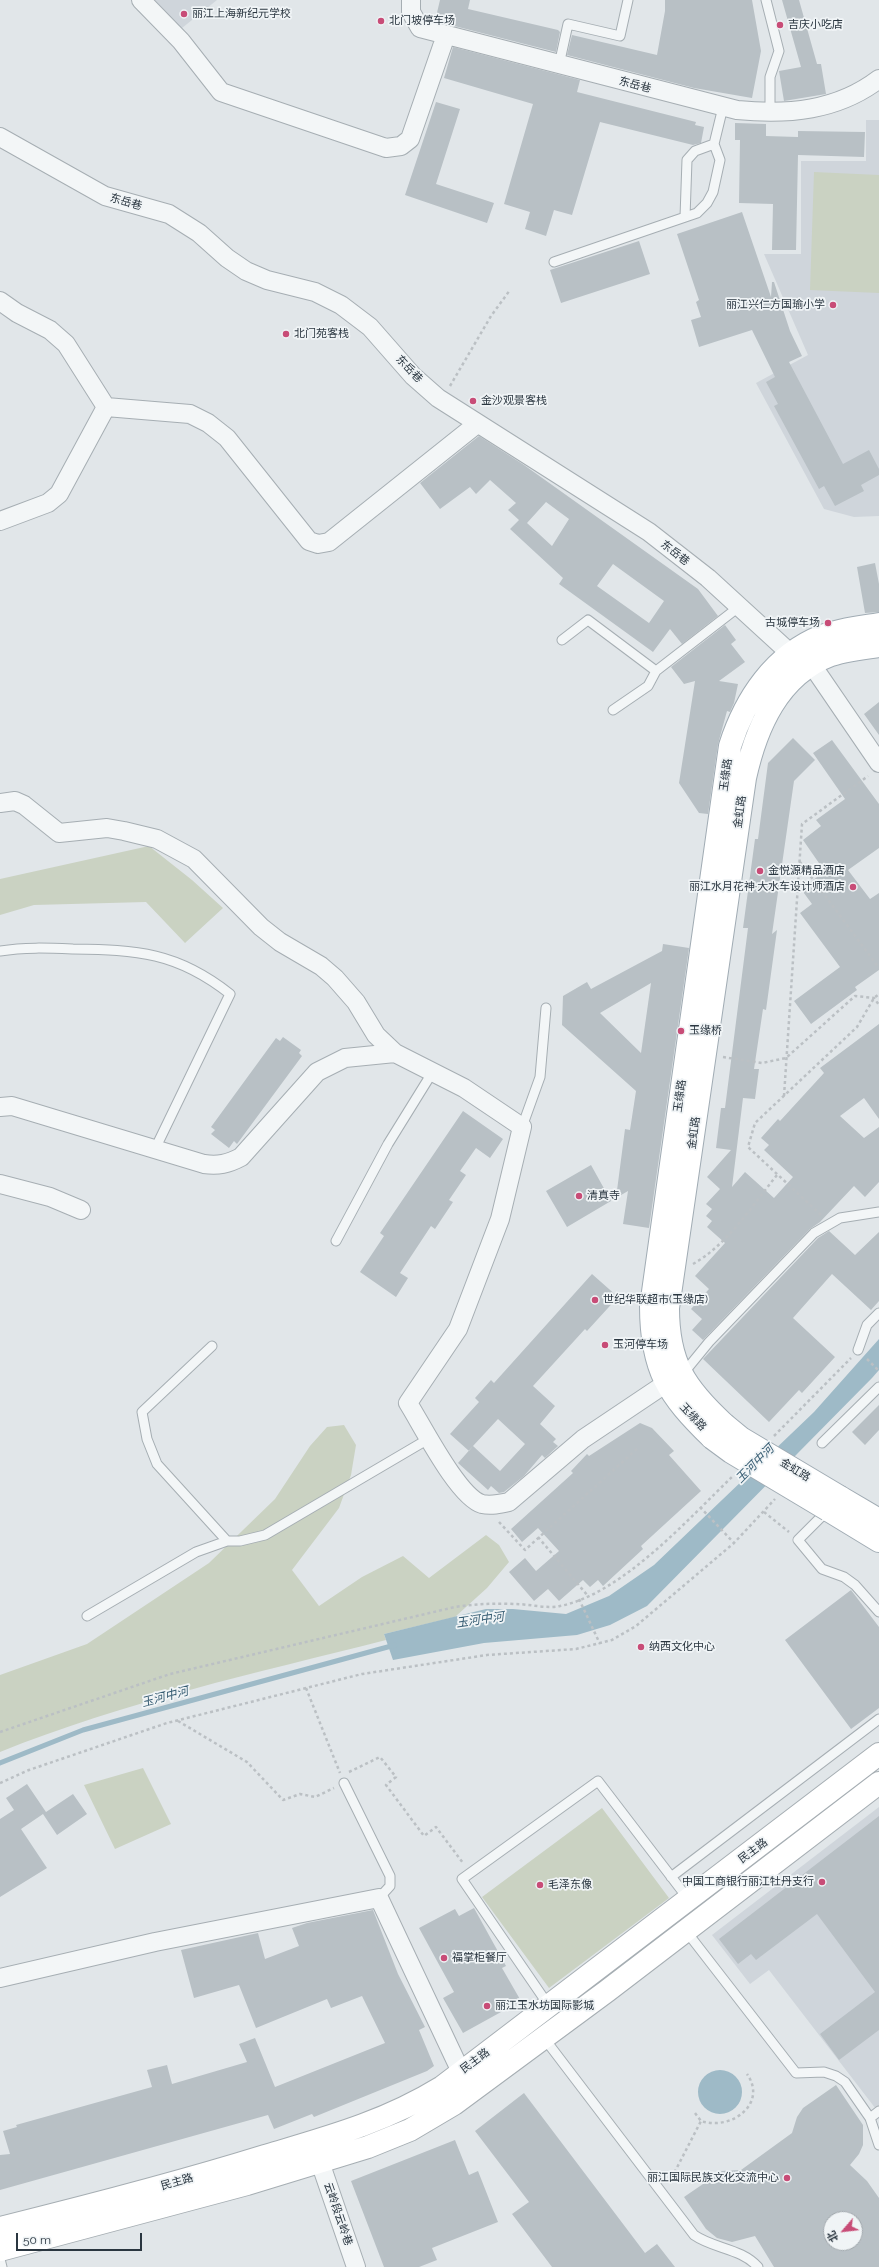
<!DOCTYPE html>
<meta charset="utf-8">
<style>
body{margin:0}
#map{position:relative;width:879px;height:2267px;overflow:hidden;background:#e1e6e9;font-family:Raleway,"Noto Sans SC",sans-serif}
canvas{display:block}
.north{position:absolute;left:823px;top:2211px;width:40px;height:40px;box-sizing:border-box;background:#f0f4f6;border:1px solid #a1a8ad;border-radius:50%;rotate:242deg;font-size:11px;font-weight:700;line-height:16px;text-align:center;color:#2a3640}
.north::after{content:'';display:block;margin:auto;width:14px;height:18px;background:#c84c77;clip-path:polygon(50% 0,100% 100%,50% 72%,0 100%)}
.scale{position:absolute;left:16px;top:2233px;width:126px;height:18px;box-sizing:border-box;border:2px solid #2a3640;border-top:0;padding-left:5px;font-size:12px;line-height:14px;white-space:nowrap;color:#2a3640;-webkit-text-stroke:3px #f0f4f6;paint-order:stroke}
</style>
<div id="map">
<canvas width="879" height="2267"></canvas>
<div class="north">北</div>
<div class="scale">50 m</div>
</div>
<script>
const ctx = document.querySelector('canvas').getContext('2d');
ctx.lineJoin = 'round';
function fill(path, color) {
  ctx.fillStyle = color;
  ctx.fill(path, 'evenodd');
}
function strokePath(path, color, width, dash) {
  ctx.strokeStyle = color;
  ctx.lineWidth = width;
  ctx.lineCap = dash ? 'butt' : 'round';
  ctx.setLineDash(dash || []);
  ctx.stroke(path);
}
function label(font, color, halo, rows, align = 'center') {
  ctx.font = font + ' Raleway,"Noto Sans SC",sans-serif';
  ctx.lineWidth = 3.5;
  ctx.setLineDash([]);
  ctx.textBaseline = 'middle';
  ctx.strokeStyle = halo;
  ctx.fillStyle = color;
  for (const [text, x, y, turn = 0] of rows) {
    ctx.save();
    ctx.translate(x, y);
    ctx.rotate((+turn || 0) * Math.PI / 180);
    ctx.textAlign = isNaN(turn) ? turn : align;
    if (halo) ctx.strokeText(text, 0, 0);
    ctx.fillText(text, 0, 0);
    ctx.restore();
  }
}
fill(new Path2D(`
 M152,0H217L182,28Z
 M866,120H879V516L854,517L824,509L756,383L808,355L764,254H801V161H866Z
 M879,1807V2113L769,1970L750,1984L712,1935Z`), '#cfd5db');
fill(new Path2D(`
 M814,172L879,175V293L810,290Z
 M149,846L192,880L223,908L185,943L146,902L34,905L0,915V879Z
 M344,1425L356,1445L351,1475L339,1508L292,1570L319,1606L362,1577L403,1556L429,1578L486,1535L499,1545L509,1562L487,1588L455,1617L384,1634L386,1640C256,1673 124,1702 0,1752V1675L87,1644L209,1563L275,1499L310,1446L327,1427Z
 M143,1768L171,1824L115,1849L84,1785Z
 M602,1808L669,1898L549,1988L482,1897Z`), '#cad2c2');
fill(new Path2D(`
 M879,1339V1370L872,1378L647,1606L610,1625L577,1635L484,1643L393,1660L384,1634L486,1609H513L566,1614L609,1596L654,1565L814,1412Z
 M698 2092a22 22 0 1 1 44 0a22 22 0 1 1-44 0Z`), '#9ebac7');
strokePath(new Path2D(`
 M0,1763L83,1730L395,1645`), '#9ebac7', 5);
fill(new Path2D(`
 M440,0H470L468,9L558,30L560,32L556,52L435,21Z
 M665,0H752L761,51L752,98L694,88L567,55L572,35L657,55L665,11Z
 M782,0H799L817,64H821L826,94L784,101L779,71L801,67Z
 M453,47L580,80L577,92L696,122L695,125L704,127L701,143L693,145L600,122L572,215L554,210L546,236L525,229L530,212L504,204L533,104L444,78Z
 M436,102L460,109L436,184L494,203L487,223L405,195Z
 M735,123L766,124V136L798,137V131L865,132L864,157L798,155L796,250H772L773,204L739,203L740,140H735Z
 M742,212L771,297L772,282H774L790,331L802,356L789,362L843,464L869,450L879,469V475L861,485L864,491L835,506L824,486L819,489L774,406L778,404L766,382L775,377L752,330L699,347L691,320L701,317L696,302L699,300L677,234Z
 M639,241L650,274L561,303L550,270Z
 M479,436L524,465L698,589L718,616L682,644L670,629L653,652L559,584L563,578L510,529L519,520L508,510L516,503L490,480L476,494L470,487L440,509L420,483ZM546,502L569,519L552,546L527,523ZM613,564L664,601L649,623L597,586Z
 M875,563L879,584V612L865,613L857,567Z
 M725,625L736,640L731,644L745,662L719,681L738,684L734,703L730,712L727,711L718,744L708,814L699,813L679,783L695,681L684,684L671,667Z
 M879,702V735L864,714Z
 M793,738L815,760L794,781L772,934L777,930L766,1010L763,1009L754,1069H759L755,1099L743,1098L732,1187L745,1172L774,1198L793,1177L764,1150L769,1145L761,1138L778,1119L780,1121L824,1073L820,1068L879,1024V1119L864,1098L840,1116L864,1138L879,1127V1182L865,1197L854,1186L820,1222L810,1229L703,1340L692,1330L702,1319L691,1309L709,1289L695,1276L725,1243L707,1227L712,1221L706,1216L712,1209L706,1204L720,1189L707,1177L731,1150L716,1148L721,1108H725L748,928H743L755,839H758L768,763Z
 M832,740L879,804V848L848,870L870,899L879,893V970L855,987L857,990L811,1024L794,1001L840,967L800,913L812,904L801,889L821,874L818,869L821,866L803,840L821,826L816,820L845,799L813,753Z
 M663,944L689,948L649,1228L623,1224L628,1191L616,1198L625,1129L630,1130L636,1091L562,1025L563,996L587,982L591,989L662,951ZM651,983L641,1053L600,1013Z
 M283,1037L301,1050L299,1053L302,1056L237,1144L234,1141L229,1148L211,1134L215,1130L211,1127L276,1038L280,1041Z
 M463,1111L503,1139L490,1158L476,1148L460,1171L466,1175L449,1200L453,1202L435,1229L431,1226L400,1273L408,1278L396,1297L360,1272L384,1236L380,1233Z
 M591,1165L611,1201L567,1227L546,1191Z
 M829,1231L855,1255L879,1232V1301L871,1310L832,1274L793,1318L835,1357L802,1393L799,1390L769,1422L703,1359L818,1238Z
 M592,1274L618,1297L587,1331L585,1329L533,1386L555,1406L540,1424L556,1439L553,1442L558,1446L545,1458L542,1455L524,1476L504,1492L499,1493L491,1486L488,1490L458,1463L473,1446L469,1451L450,1434L479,1402L475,1398L491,1380L494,1383ZM498,1419L525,1444L500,1471L473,1446Z
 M879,1405V1430L865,1445L852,1432Z
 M640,1423L652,1428L674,1451L669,1455L701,1491L641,1546L643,1549L603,1586L598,1580L590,1587L583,1580L559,1601L548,1589L534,1601L509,1572L525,1558L536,1571L559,1551L538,1528L522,1542L511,1529L573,1473L571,1471L587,1454L589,1456Z
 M851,1590L879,1627V1708L851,1729L785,1640Z
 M27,1784L46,1812L73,1794L87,1814L57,1835L43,1814L21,1829L47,1868L0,1897V1819L14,1810L6,1798Z
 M879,1816V2030L839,2060L820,2034L875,1992L817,1914L756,1960L751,1954L738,1964L719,1939Z
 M474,1908L506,1966L502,1968L521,2001L463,2033L443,1998L454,1992L419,1928L455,1909L459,1916Z
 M373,1910L398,1974L425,2027L419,2030L434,2066L427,2071L314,2117L312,2114L274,2129L268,2115L0,2190V2155L10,2154L3,2131L17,2127L16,2125L152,2087L147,2070L167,2065L172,2084L247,2062L239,2044L255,2038L275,2087L385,2043L362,1996L331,2008L327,1999L256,2028L239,1985L194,1998L181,1950L258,1933L265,1959L299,1946L292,1928L307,1923Z
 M836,2085L863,2125V2145L859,2154L850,2165L867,2181L879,2198V2267H774L755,2236L732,2242L717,2238L706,2229L684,2197L722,2171L741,2170L792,2133L797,2117L803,2108ZM831,2219H855V2243H831Z
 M524,2093L645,2253L657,2244L675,2267H552L512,2214L529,2202L475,2131Z
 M455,2140L469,2175L478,2171L498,2222L432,2248L437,2260L419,2267H384L351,2181Z`), '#b8c0c5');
const lane = new Path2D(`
 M766,0L779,51L770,77V112
 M559,65L568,24L620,36L628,0
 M685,217L687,160L695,151L714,144
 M554,262L697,213L707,203L713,192L720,160L714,144L723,107
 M562,640L588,620L656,671
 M613,710L648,686L656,671L740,606
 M0,951C24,947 48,948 73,949C137,950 177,952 230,994L155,1149
 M522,1127L540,1077L546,1008
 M336,1241L388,1144L432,1073
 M212,1346L142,1412L147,1439L157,1464L227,1541H240L265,1535L430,1438
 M858,1350L867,1325L879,1313
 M682,1375L709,1342L814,1233L840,1218L879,1212
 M822,1443L879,1387
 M828,1510L798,1540L822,1569L844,1577L855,1585L879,1612
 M87,1616L196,1552L227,1541
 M344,1783L390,1876V1886L379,1898
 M671,1877L879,1719
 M686,1931L796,2073L824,2072L836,2076L845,2082L870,2118L879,2145
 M549,2006L462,1879L598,1781L689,1900
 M544,2038L694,2235C714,2249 741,2248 758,2267
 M870,2118L879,2111
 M0,2259L2,2267`);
const street = new Path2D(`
 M141,0L181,41L221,92L386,148L401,146L410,139L446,35
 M411,0V12L420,28L737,110C788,115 837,111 879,79
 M0,137L105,196L169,214L199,233L227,258L246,271L267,280L315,292L341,305L370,327L413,376L438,398L649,532L708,578L791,654
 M0,301L17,313L50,330L66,344L106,407L190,414L208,423L227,438L309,541L318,544L329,542L477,424
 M0,521L48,503L59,494L106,407
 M812,665L879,763
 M0,803L15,801L24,805L59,833L107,828L124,831L157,839L194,859L261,927L280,942L321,966L335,978L356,1002L376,1035L395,1053L464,1088L522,1127L500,1219L458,1329L408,1403C422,1425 458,1497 482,1504C491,1506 500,1504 509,1502L583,1439L665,1384
 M0,1107L12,1106L204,1164C218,1166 228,1164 241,1157L317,1072L345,1058L395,1053
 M0,1184L50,1197L81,1210
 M0,1978L155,1942L379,1898L461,2072
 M320,2162L356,2267`);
const secondary = new Path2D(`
 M0,2228C89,2206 178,2183 265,2156C329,2137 385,2122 442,2087L879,1754
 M0,2250L247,2184L368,2147L410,2130L454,2104L607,1991L879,1783`);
const primary = new Path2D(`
 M724,1424C685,1388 668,1363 668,1308L745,778C756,728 778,675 831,655C846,650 863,648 879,646
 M712,1438C668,1395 651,1370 651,1306L730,746C745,699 774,655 822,636C840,629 860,627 879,624
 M840,1497L879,1520
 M828,1510L879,1541`);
strokePath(lane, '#a6aeb3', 11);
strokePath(street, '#a6aeb3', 20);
strokePath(secondary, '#a6aeb3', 24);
strokePath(primary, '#a1acb4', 24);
strokePath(new Path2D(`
 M450,386L491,316L510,290
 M800,862L879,968
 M723,1057L762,1063L786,1058L855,996L874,998L879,1005
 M784,1096L802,824L868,776
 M821,1215L748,1147L755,1123L857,1027L874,998L879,994
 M693,1264C728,1244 752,1206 777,1175
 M867,1359L879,1371
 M774,1436L851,1358
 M700,1507L734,1543
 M764,1512L789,1532
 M499,1522L525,1550L639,1447
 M538,1537L588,1596
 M579,1599L600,1644
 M306,1688L340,1773
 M178,1721L247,1762L283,1800L300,1794L315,1797L334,1788
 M0,1732L170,1674L455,1607C475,1604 494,1603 515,1604C529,1604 547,1609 560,1606C622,1594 689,1518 733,1476
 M349,1772L380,1757L396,1777L386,1785L424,1836L436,1827L463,1863
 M0,1783L29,1770L167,1723L362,1674L487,1655L576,1649L612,1640L636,1626L734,1543L775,1499
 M695,2113L701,2121C731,2131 768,2104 747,2074
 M669,2183L701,2121`), '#bbc0c4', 2.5, [3, 3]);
strokePath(lane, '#f3f6f7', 9);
strokePath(street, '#f3f6f7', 18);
strokePath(secondary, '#fff', 22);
strokePath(primary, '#fff', 22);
const primaryBridge = new Path2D(`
 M724,1424L741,1438L840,1497
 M712,1438L731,1452L828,1510`);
strokePath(primaryBridge, '#a1acb4', 24, []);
strokePath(primaryBridge, '#fff', 22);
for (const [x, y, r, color] of [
 [184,14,4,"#c84c77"],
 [381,21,4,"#c84c77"],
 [780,25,4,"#c84c77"],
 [833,305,4,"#c84c77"],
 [286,334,4,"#c84c77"],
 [473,401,4,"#c84c77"],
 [828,623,4,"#c84c77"],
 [760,871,4,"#c84c77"],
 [853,887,4,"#c84c77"],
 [681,1031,4,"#c84c77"],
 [579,1196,4,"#c84c77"],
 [595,1300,4,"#c84c77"],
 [605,1345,4,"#c84c77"],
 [641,1647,4,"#c84c77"],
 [822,1882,4,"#c84c77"],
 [540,1885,4,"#c84c77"],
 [444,1958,4,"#c84c77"],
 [487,2006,4,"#c84c77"],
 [787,2178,4,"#c84c77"]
]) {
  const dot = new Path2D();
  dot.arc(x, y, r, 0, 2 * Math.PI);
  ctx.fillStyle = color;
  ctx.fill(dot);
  strokePath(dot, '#f0f4f6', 1.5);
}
label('11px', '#2a3640', '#f0f4f6', [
 ["丽江上海新纪元学校",192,14],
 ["北门坡停车场",389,21],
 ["吉庆小吃店",788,25],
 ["丽江兴仁方国瑜小学",825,305,"right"],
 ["北门苑客栈",294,334],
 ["金沙观景客栈",481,401],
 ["古城停车场",820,623,"right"],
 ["金悦源精品酒店",768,871],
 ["丽江水月花神·大水车设计师酒店",845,887,"right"],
 ["玉缘桥",689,1031],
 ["清真寺",587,1196],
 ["世纪华联超市(玉缘店)",603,1300],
 ["玉河停车场",613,1345],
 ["纳西文化中心",649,1647],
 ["中国工商银行丽江牡丹支行",814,1882,"right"],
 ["毛泽东像",548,1885],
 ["福掌柜餐厅",452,1958],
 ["丽江玉水坊国际影城",495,2006],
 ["丽江国际民族文化交流中心",779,2178,"right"]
], 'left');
label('11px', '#2a3640', '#f0f4f6', [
 ["东岳巷",635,85,15],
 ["东岳巷",126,202,16],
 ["东岳巷",409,369,46],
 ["东岳巷",675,553,38],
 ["玉缘路",726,775,-82],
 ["金虹路",740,812,-82],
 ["玉缘路",680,1096,-82],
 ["金虹路",694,1133,-82],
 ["玉缘路",693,1417,47],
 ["金虹路",795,1470,31],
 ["民主路",753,1851,-37],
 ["民主路",475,2061,-37],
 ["民主路",177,2182,-16],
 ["云岭段云岭巷",338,2214,71]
]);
label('italic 12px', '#365c72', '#f0f4f6', [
 ["玉河中河",755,1464,-45],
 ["玉河中河",480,1620,-8],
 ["玉河中河",165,1697,-15]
]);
</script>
